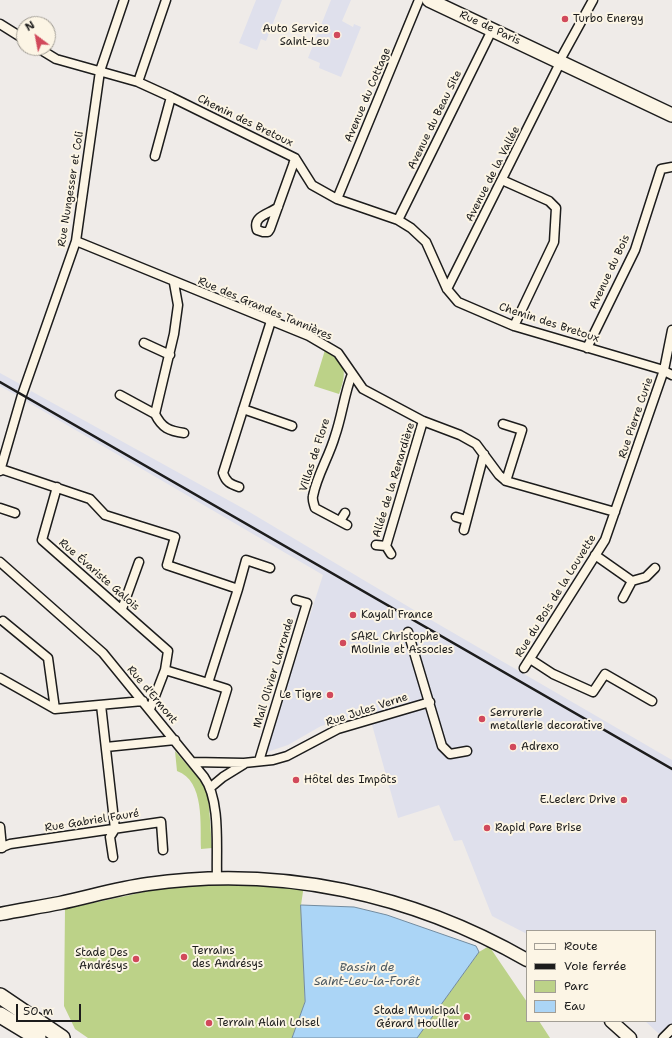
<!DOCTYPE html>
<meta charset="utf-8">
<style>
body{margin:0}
#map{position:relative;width:672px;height:1038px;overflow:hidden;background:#efebe8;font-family:"Shantell Sans",sans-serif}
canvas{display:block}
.legend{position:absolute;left:526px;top:930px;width:130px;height:92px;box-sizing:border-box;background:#fcf5e5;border:1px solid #a29e95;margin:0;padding:5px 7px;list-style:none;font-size:12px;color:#1c1c1c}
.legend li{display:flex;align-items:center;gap:8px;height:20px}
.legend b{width:20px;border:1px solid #a29e95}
.north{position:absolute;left:16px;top:16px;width:40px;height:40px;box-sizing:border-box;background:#fcf5e5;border:1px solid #a29e95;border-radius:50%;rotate:328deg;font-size:11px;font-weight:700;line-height:16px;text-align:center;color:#1c1c1c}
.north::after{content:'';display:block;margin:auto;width:14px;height:18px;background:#d1495b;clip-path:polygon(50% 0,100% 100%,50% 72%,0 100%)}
.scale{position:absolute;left:16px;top:1004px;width:65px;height:18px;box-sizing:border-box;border:2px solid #1c1c1c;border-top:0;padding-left:5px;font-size:12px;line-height:14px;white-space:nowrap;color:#1c1c1c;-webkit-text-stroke:3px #fcf5e5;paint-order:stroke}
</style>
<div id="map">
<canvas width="672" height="1038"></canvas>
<ul class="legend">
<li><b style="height:5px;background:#fcf5e5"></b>Route</li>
<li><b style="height:5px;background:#1c1c1c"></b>Voie ferrée</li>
<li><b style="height:11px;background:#bcd288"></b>Parc</li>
<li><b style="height:11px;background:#abd5f6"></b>Eau</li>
</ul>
<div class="north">N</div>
<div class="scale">50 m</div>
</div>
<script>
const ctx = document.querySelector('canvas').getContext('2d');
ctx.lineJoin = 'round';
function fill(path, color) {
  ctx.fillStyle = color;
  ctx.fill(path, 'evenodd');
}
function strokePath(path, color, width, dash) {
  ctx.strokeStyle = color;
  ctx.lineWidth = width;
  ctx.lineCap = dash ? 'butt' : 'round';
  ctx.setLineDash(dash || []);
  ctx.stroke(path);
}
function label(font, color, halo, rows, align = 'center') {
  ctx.font = font + ' "Shantell Sans",sans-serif';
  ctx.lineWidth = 4;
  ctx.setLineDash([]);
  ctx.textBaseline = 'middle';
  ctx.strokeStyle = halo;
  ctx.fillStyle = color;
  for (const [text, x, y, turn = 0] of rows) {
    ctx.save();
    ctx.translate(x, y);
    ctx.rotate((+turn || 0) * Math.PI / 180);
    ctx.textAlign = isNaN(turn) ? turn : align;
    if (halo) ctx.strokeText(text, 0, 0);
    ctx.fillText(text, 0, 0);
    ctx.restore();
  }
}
fill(new Path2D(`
 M256,0H282L266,41L261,39L257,50L239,43Z
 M331,0H351L342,21L353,27L354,24L361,27L341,77L319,68L320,63L308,58Z
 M0,373L20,384L16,395L0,386Z
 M31,391L246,510L414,610L672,760V1033H658L645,1021H655V931H527V934L492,916L462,840L454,841L439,805L398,818L369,714L321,726L288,745L267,752L293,662H295L323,575L26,401Z`), '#dfe0ec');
fill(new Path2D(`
 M325,350C347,362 347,373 339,394L314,386Z
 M175,751L201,781L208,793L212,848L201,849C200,825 205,781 177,771Z
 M219,883L304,885L301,905L305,1002L292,1038H88L75,1029L64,1006L65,909L172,886Z
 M489,946L527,1002V1021H539L550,1038H417L479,952Z`), '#bcd288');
const water = new Path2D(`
 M301,905L354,907L387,915L476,946L479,952L417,1038H292L305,1002Z`);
fill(water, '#abd5f6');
strokePath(water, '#728b9f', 1);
const street = new Path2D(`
 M0,24L24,39
 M38,48L56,59L138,82L171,97L295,158L312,185L337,199L398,220L411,228L426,242L447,289L458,302L514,326L660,369L672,375
 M560,60L593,0
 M138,82L166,0
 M155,156L171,97
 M502,180L549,201L556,208L554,242L514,326
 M337,199L419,0
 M278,207C271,214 252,215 257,230L263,232H268L270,229L293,165L295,158
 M398,220L492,30
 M76,241L309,336L338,353L363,389L423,421L460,435L476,444L499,475L506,481L615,512
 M174,283L178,305L174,334L155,414C162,428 169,431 184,433
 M447,289L561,61
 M144,343L170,355
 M587,348L635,250L661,169L672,167
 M120,395L155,414
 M243,409L292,426
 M503,424L522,430L506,481
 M1,469L90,499L105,515L175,537L167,565L238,589L208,683L165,670L168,651L42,540L57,487
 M0,471L22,395L76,241L100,71L124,0
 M239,487C230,484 226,482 223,473L271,321
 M0,508L15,513
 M456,517L466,520
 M340,521L345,513
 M347,525L315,508C314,504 312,500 313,496C317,475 329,457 335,436C342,416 344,395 352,374
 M464,530L484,454
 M376,545L386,546L391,554
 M386,546L423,421
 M595,555L632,581L646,577L655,568
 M0,562L103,653L204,777C221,801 216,848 217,878
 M238,589L246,560L270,568
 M623,598L632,581
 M122,609L139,562
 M3,621L48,658L55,709
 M408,632L442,746L450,754L467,751
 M530,659L553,674L593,692L605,674L652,701
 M524,668L605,540L664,370L672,330
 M0,678L55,709L143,701
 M208,683L227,689L213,735
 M101,705L115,829L110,837L113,857
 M150,709L165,670
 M106,747L175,740
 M259,761L307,603L296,600
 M193,762L244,763L273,760L287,756L338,729L430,702
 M211,787L223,777L244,764
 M0,827L2,848
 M0,848L10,844L161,822L163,850
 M663,1038L672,1029`);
const secondary = new Path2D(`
 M0,914C20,910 40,907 60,903C89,897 118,888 148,884C280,865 412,894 527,960
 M611,1021L630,1038`);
const primary = new Path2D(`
 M429,0L672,115`);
const highway = new Path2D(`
 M0,996L62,1038
 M0,1015L38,1038`);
strokePath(street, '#1c1c1c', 11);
strokePath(secondary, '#1c1c1c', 15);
strokePath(primary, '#1c1c1c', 16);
strokePath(highway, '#1c1c1c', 18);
strokePath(street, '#fcf5e5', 8);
strokePath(secondary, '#fcf5e5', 12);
strokePath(primary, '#fcf5e5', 13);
strokePath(highway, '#fcf5e5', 15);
strokePath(new Path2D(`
 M0,382L672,769`), '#1c1c1c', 2.5);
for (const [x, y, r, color] of [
 [565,19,4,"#d1495b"],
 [337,35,4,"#d1495b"],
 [353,615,4,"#d1495b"],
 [343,643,4,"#d1495b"],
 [330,695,4,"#d1495b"],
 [482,719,4,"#d1495b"],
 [513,747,4,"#d1495b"],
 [296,780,4,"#d1495b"],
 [624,800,4,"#d1495b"],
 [487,828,4,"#d1495b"],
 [184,957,4,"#d1495b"],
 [136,959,4,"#d1495b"],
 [467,1017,4,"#d1495b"],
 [209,1023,4,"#d1495b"]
]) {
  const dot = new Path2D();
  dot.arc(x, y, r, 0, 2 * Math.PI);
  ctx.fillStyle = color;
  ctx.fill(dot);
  strokePath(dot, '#fcf5e5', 1.5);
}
label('11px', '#1c1c1c', '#fcf5e5', [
 ["Turbo Energy",573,19],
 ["Auto Service",329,29,"right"],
 ["Saint-Leu",329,42,"right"],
 ["Kayali France",361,615],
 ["SARL Christophe",351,637],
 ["Molinie et Associes",351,650],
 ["Le Tigre",322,695,"right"],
 ["Serrurerie",490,713],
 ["metallerie decorative",490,726],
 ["Adrexo",521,747],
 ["Hôtel des Impôts",304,780],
 ["E.Leclerc Drive",616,800,"right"],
 ["Rapid Pare Brise",495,828],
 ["Terrains",192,951],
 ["des Andrésys",192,964],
 ["Stade Des",128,953,"right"],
 ["Andrésys",128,966,"right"],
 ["Stade Municipal",459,1011,"right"],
 ["Gérard Houllier",459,1024,"right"],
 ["Terrain Alain Loisel",217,1023]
], 'left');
label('11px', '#1c1c1c', '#fcf5e5', [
 ["Rue de Paris",490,28,25],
 ["Avenue du Cottage",368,95,-67],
 ["Avenue du Beau Site",435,120,-64],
 ["Chemin des Bretoux",245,121,26],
 ["Avenue de la Vallée",493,174,-63],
 ["Rue Nungesser et Coli",71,189,-81],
 ["Avenue du Bois",610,272,-65],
 ["Rue des Grandes Tannières",265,309,23],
 ["Chemin des Bretoux",549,323,18],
 ["Rue Pierre Curie",636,418,-71],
 ["Villas de Flore",315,455,-72],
 ["Allée de la Renardière",394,480,-73],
 ["Rue Évariste Galois",99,575,41],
 ["Rue du Bois de la Louvette",556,596,-58],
 ["Mail Olivier Larronde",274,673,-73],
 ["Rue d'Ermont",152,695,50],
 ["Rue Jules Verne",367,710,-18],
 ["Rue Gabriel Fauré",92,821,-9]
]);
label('italic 12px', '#47545d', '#fcf5e5', [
 ["Bassin de",367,968],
 ["Saint-Leu-la-Forêt",367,982]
]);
</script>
